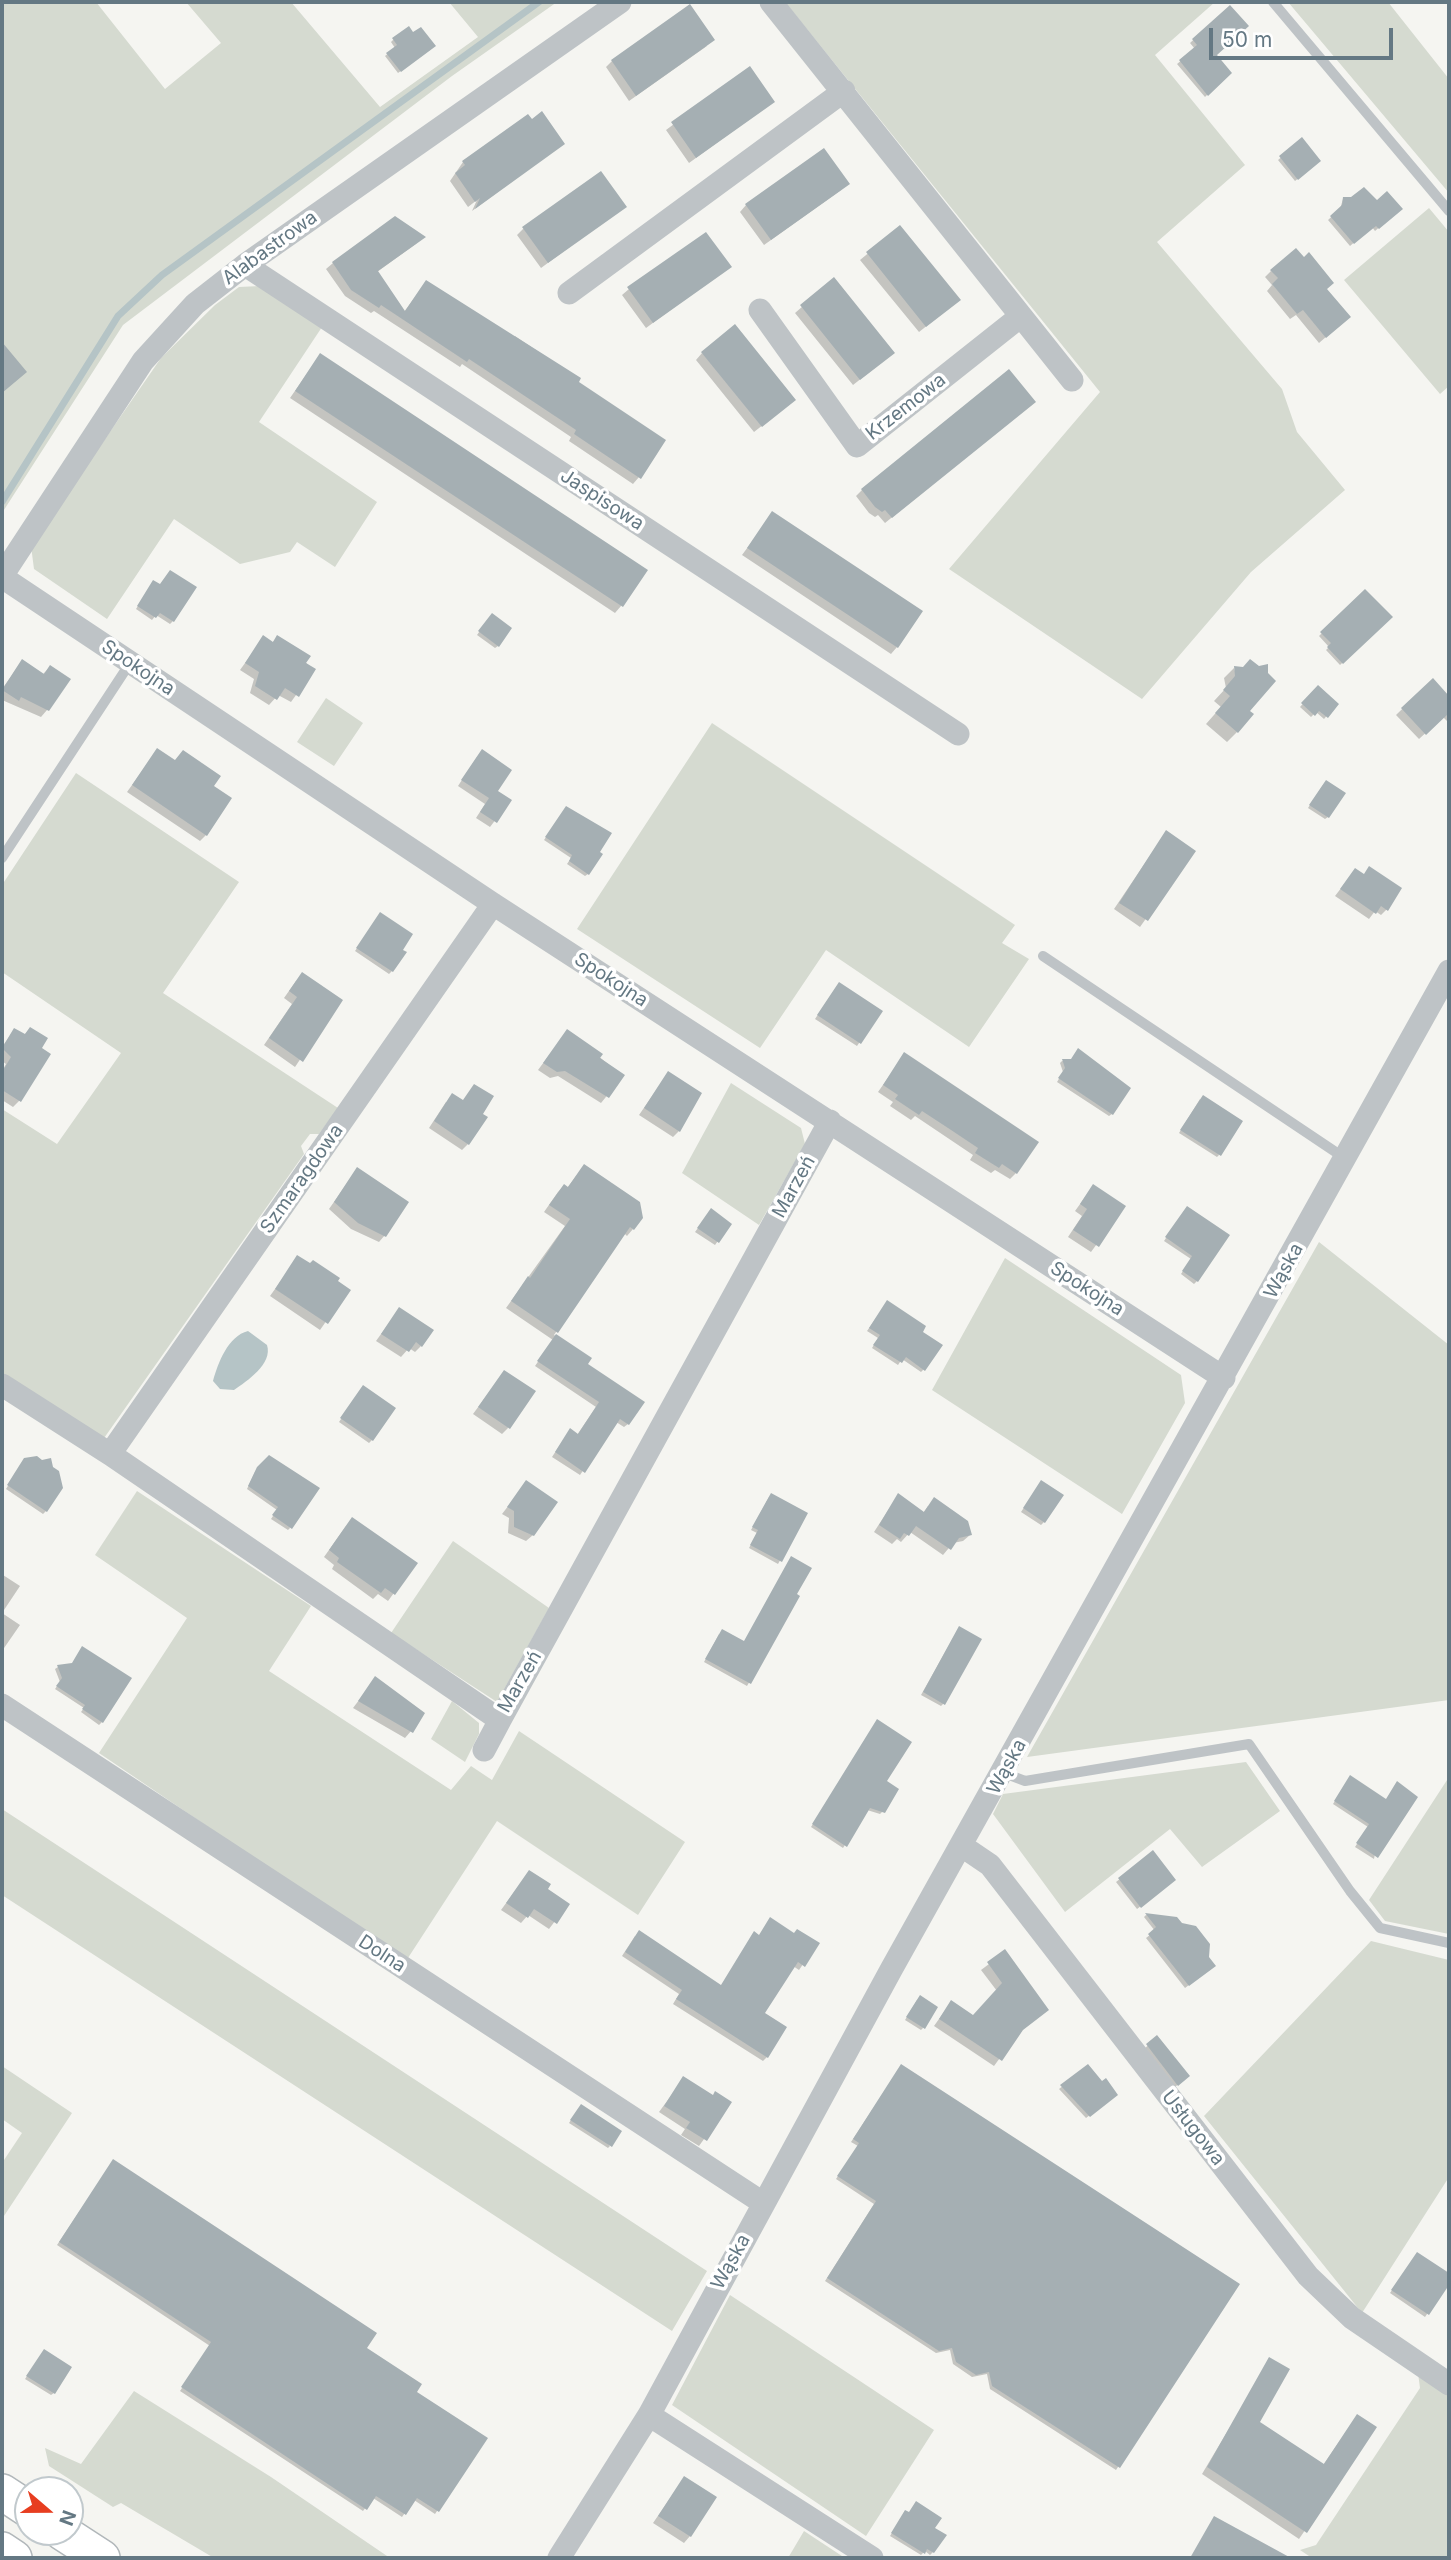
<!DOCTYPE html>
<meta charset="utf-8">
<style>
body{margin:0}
#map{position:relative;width:1451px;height:2560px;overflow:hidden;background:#f5f5f1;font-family:Inter,sans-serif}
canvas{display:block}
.frame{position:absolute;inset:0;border:4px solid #647883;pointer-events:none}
.north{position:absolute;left:14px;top:2476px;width:70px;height:70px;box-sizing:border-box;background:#fff;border:2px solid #c1c9cd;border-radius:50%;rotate:110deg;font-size:19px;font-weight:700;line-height:28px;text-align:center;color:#647883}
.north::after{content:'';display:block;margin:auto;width:24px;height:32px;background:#e73e20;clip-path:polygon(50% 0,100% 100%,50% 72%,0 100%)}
.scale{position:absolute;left:1209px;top:28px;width:184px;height:32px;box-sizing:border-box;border:4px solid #647883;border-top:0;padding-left:9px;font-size:21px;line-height:24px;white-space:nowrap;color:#647883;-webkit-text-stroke:5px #fff;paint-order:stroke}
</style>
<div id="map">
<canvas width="1451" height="2560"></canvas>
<div class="frame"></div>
<div class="north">N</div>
<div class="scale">50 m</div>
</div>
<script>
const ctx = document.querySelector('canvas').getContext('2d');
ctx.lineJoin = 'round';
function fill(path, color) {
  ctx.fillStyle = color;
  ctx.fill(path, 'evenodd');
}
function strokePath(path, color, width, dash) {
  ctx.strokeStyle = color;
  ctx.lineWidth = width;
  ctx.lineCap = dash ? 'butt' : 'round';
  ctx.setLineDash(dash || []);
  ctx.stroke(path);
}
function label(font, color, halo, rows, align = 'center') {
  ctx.font = font + ' Inter,sans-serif';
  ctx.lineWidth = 7;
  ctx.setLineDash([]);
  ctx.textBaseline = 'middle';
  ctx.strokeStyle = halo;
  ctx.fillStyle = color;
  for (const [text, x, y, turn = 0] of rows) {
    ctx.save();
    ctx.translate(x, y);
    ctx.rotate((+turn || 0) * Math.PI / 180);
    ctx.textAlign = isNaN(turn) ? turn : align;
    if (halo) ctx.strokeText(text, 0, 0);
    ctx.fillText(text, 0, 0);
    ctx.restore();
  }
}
fill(new Path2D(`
 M2,2H96L165,89L221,43L186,2H291L380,107L478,37L449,2H557L452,76L123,325L2,513Z
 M785,2H1215L1155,55L1245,165L1157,242L1282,389L1297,432L1345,490L1251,572L1142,699L949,569L1100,392Z
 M1288,2H1388L1449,79V193Z
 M1429,208L1449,232V386L1440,394L1344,280Z
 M260,286L322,327L259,422L377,502L335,567L297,542L290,552L240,564L174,519L107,619L34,569L31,546L161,358L215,305L239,287Z
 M326,698L363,723L334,766L297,742Z
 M712,723L1015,925L1002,943L1029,959L969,1047L826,950L760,1048L577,929Z
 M76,773L239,882L163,993L338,1108L319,1134H310L301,1146L304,1154L102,1441L2,1375V1109L57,1144L121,1053L2,972V885Z
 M731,1083L801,1128L805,1144L759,1225L682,1173Z
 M1319,1242L1449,1345V1700L1027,1757Z
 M1005,1258L1181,1375L1185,1403L1122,1514L932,1390Z
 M137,1491L311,1606L269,1671L451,1790L471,1766L492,1780L519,1731L685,1842L638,1915L497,1821L406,1961L99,1753L187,1618L95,1555Z
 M453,1541L549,1608L497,1702L391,1633Z
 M452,1701L479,1723V1734L465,1762L431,1739Z
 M1246,1762L1280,1811L1202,1867L1170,1829L1065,1912L993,1814L1003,1794Z
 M1449,1777V1934L1385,1921L1369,1900Z
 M2,1809L707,2271L672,2331L2,1895Z
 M1371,1941L1449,1960V2177L1362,2313L1204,2116Z
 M2,2066L72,2113L2,2219V2163L22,2133L2,2119Z
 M730,2295L934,2430L866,2536L672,2405Z
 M1418,2373L1449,2395V2558H1312L1300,2550L1316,2545L1420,2388Z
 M134,2391L271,2477L390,2558H214L121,2503L113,2507L49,2466L45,2448L81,2464Z
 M804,2531L845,2558H788Z`), '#d5dad0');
fill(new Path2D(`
 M248,1331L267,1345C273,1364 247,1381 234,1390L220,1389L213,1381C218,1363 228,1336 248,1331Z`), '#b5c4c6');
fill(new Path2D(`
 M1229,7L1215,55L1230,72L1205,97L1177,64L1195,49L1190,43Z
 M413,34L431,49L398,73L385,56L395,48L391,42L393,40Z
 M707,46L629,101L606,67L612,61Z
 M749,68L773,102L689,163L666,130Z
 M1302,140L1319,161L1295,181L1278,160Z
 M563,144L472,211L477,200L468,207L450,181L463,162Z
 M841,190L764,245L740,212L746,205Z
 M1343,199L1377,202L1400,209L1375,231L1372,227L1350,246L1328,220L1340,209Z
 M624,207L541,268L517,235L523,229Z
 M900,227L952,306L919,332L860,260Z
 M417,243L377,272L404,312L426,282L512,339L515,336L558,365L577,382L639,477L633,484L569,441L571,437L462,364L460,367L374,311L371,313L345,296L326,269L333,263Z
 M729,267L646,328L622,295L629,289Z
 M1271,271L1325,289L1342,323L1319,343L1296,315L1290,319L1267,291L1272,285L1265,277Z
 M833,280L886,359L853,385L795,313Z
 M702,353L787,406L754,432L696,360Z
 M320,355L645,570L621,606L615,613L290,398Z
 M1027,408L885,523L878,515L875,517L869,513L856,496L862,490Z
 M773,513L897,647L891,654L742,555Z
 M151,585L160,586L173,621L170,624L156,615L152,620L136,609Z
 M1365,591L1390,617L1340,665L1326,650L1329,647L1319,636Z
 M489,618L498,646L495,648L477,635Z
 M277,637L314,670L291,702L278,695L269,705L250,693L254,679L240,670L263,638L272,643Z
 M22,661L43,674L50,667L47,710L41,717L2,700V689Z
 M1234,668L1248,711L1237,732L1227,742L1206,724L1221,707L1214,701L1226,688L1224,678Z
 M1432,680L1446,695L1449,692V723L1443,717L1419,739L1396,715Z
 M1318,687L1337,704L1324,719L1316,712L1311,717L1300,707Z
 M157,750L206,835L200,841L127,792Z
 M477,757L496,791L510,801L490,827L476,818L485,804L458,786Z
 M1323,785L1328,817L1325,819L1308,808Z
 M564,811L588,874L585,876L567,864L571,858L544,840Z
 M1166,832L1194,851L1140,927L1114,909Z
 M1355,870L1387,909L1381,915L1375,911L1369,919L1335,896Z
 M378,917L392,971L389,974L355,951Z
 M296,981L340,1000L295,1067L264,1045L292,1004L284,998Z
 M837,986L881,1011L857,1046L815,1019Z
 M30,1029L19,1101L13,1107L2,1100V1071L6,1064L2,1061V1047L14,1030L23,1036Z
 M567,1031L623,1076L601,1103L558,1076L550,1078L538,1070Z
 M904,1055L1016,1173L1010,1179L995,1170L991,1173L970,1160L973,1155L915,1116L911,1120L890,1106L893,1102L878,1092Z
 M1062,1061H1071L1112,1114L1109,1116L1057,1082L1063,1072L1060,1063Z
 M668,1073L679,1131L673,1137L639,1115Z
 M1200,1099L1219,1155L1217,1157L1179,1133Z
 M446,1102L468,1144L462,1150L429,1128Z
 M584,1166L633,1229L627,1236L624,1233L554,1335L589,1359L585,1365L628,1424L624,1427L616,1422L580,1475L552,1457L567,1434L577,1435L596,1407L535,1366L553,1340L506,1308L565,1226L544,1212L558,1192L564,1186L567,1188Z
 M357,1169L385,1235L379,1242L351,1229L329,1209Z
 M1093,1186L1124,1207L1091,1252L1068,1237L1082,1216L1075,1211Z
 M1184,1211L1197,1281L1194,1284L1181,1274L1191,1259L1164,1241Z
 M709,1213L730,1224L715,1245L695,1232Z
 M298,1257L348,1290L320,1330L270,1296Z
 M885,1305L920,1332L924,1369L921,1372L902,1359L898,1365L872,1348L878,1338L867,1331Z
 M399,1309L421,1346L415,1352L409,1348L401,1357L376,1341Z
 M504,1372L508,1428L502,1434L473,1414Z
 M361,1390L372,1440L369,1443L339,1422Z
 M269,1457L290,1528L288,1530L271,1519L277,1510L247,1489L255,1472Z
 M22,1463L46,1511L43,1514L6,1489Z
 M526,1483L533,1535L526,1541L508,1533L509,1518L502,1514Z
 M1039,1485L1044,1522L1041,1525L1021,1512Z
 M898,1495L923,1513L928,1506L970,1535L963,1541L953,1543L943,1555L910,1532L901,1542L897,1539L892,1544L874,1532Z
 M769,1497L806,1514L778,1564L749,1548L757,1533L751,1530Z
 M346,1526L416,1563L388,1601L378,1594L373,1599L332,1569L334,1565L324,1557Z
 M3,1575L20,1586L2,1613L20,1625L2,1651V1576Z
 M794,1595L798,1597L747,1686L704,1662L719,1634L743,1643Z
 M957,1631L944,1703L941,1706L921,1695Z
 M58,1667L102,1722L99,1725L81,1712L84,1708L55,1689L60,1682L55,1669Z
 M375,1679L411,1731L405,1738L353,1708Z
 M875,1724L885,1781L883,1811L880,1814L867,1810L843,1848L811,1827Z
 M1348,1780L1385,1800L1374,1859L1355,1847L1368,1827L1333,1804Z
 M1153,1853L1171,1883L1137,1909L1116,1882Z
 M529,1872L546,1890L568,1904L549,1929L528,1915L521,1923L501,1910Z
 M1146,1915L1176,1918L1207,1958L1211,1968L1185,1988L1146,1938L1155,1931L1144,1917Z
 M754,1933L758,1936L793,1935L817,1944L799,1970L793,1966L763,2013L767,2057L763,2061L673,2004L679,1994L622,1956L635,1936L721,1987Z
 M1005,1952L1019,2032L994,2066L934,2026L951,2002L973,2017L997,1991L981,1970Z
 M917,2000L923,2028L921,2030L905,2020Z
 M1157,2038L1188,2076L1175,2087L1145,2048Z
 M1088,2066L1113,2097L1086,2118L1059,2089Z
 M899,2069L1237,2284L1116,2470L990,2389L987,2374L972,2377L953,2364L950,2350L936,2353L825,2281L874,2204L836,2179L858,2146L851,2142Z
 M684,2078L712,2097L730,2103L699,2146L681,2135L685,2129L659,2112Z
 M578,2109L610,2146L608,2148L569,2123Z
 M111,2164L365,2348L415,2392L485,2439L435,2514L414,2500L402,2517L373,2498L363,2511L180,2391L210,2346L57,2245Z
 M1417,2254L1449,2275V2282L1425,2317L1390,2293Z
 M42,2354L54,2393L51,2395L25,2379Z
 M1270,2360L1258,2423L1323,2465L1357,2416L1375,2428L1299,2539L1202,2474Z
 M684,2478L690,2536L684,2543L653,2523Z
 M903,2515L932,2529L933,2552L930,2555L925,2551L921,2555L890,2536Z`), '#0003');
strokePath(new Path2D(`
 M2,502L118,316L162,275L539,2`), '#b5c4c6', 7);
fill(new Path2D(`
 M690,4L715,40L636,96L611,60Z
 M1230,5L1249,26L1217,55L1232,73L1208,96L1179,60L1197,45L1192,39Z
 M409,26L413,32L421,27L436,46L401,72L386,53L397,45L392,38Z
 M750,66L775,102L696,158L671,122Z
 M542,111L565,144L475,209L480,198L475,202L455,173L465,165L462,161L528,114L532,119Z
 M1302,137L1321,161L1298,180L1279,156Z
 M824,148L850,184L771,240L745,204Z
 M601,171L627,207L548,263L522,227Z
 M1364,187L1377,200L1387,191L1403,209L1379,229L1376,226L1354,244L1330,216L1342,205L1343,197H1351Z
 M395,216L426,237L378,271L405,311L426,280L581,378L579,382L666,440L641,479L574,434L576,430L469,359L467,362L381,305L379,308L351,290L332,262Z
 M900,225L961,300L926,327L866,252Z
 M706,232L732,267L653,323L627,287Z
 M1296,248L1304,257L1309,252L1334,283L1327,289L1351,317L1326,338L1303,310L1297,314L1272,284L1278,278L1270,270Z
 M834,277L895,353L860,380L800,305Z
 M735,324L796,400L762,427L701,352Z
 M2,342L27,372L2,393Z
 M320,353L648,570L623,607L295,391Z
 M1009,369L1036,402L892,518L885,510L882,512L875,507L861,489Z
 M772,511L923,611L898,648L747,548Z
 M170,570L197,587L174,622L160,613L156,618L137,606L153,580L160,584Z
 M1365,589L1393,617L1343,664L1327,647L1331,643L1320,632Z
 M492,613L512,628L499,647L478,631Z
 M263,635L273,642L277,635L311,656L306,663L316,669L299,697L285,688L277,700L255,686L259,672L245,663Z
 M22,659L44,674L50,665L71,679L49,711L21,697L19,701L2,690Z
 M1250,659L1259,666L1268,664V673L1276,681L1250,711L1254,714L1238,733L1215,713L1230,696L1223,690L1235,676L1234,666L1243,667Z
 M1433,678L1449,696V713L1426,735L1401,708Z
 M1318,685L1339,704L1328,718L1319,711L1315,716L1301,703Z
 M157,748L175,760L183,750L221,776L214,786L232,798L207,836L132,785Z
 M482,749L512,770L498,791L512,800L497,823L480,812L489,798L461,780Z
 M1326,780L1346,793L1329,818L1309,805Z
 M566,806L612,833L600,852L603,854L589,875L569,861L572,855L545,837Z
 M1166,830L1196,851L1148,921L1119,903Z
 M1369,866L1402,888L1388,911L1381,906L1376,914L1340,889L1355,868L1364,874Z
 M380,912L413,934L403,950L407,952L393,972L356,948Z
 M302,972L343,1000L303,1062L269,1038L297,997L289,991Z
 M839,982L883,1011L861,1044L817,1015Z
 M30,1027L48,1038L42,1048L51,1054L21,1102L2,1090V1072L11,1057L2,1048L14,1028L25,1034Z
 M567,1029L603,1054L600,1058L625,1075L609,1098L565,1071L557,1072L543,1063Z
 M1078,1048L1131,1088L1113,1115L1058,1078L1065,1068L1062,1059H1071Z
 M904,1052L1039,1142L1017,1174L1002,1164L999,1168L975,1153L978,1148L948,1128L922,1111L919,1115L895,1099L898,1095L883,1085Z
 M668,1071L702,1093L680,1132L644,1108Z
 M474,1084L494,1096L483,1114L488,1117L469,1145L434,1121L452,1093L463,1100Z
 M1203,1095L1243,1121L1221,1156L1180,1130Z
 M584,1164L640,1202L643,1218L634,1230L630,1227L558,1333L511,1301L528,1276L530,1278L570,1219L549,1205L564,1184L568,1187Z
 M357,1167L409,1202L386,1237L358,1223L334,1202Z
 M1093,1184L1126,1206L1099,1247L1073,1230L1087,1209L1080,1204Z
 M1187,1206L1230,1235L1198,1282L1182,1271L1192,1256L1165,1237Z
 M711,1208L732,1224L719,1243L697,1228Z
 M297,1255L310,1263L313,1260L340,1278L338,1281L351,1290L328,1324L275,1289Z
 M887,1300L926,1326L923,1332L943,1345L925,1371L906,1357L902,1363L873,1345L880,1335L869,1328Z
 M399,1307L434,1330L422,1347L416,1342L409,1352L381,1334Z
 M556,1334L592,1358L588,1364L645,1402L629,1425L620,1419L585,1473L555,1452L570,1428L578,1434L599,1402L537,1361Z
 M504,1370L536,1391L510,1429L478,1407Z
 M363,1385L396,1408L373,1441L340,1418Z
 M269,1455L320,1488L292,1529L272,1515L278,1507L248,1486L257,1467Z
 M37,1456L42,1460L51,1458L53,1467L59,1471L63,1488L47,1512L7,1485L24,1458Z
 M526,1480L558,1502L534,1536L514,1527V1511L507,1507Z
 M1041,1480L1064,1495L1045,1523L1023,1508Z
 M771,1493L808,1513L782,1562L750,1545L758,1530L752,1527Z
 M898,1493L924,1512L934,1497L968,1521L972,1535L959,1538L951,1550L916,1526L909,1536L904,1533L900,1539L879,1525Z
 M352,1517L418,1563L395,1595L385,1588L381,1593L337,1562L339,1558L329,1550Z
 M791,1556L812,1568L797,1594L800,1596L751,1684L705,1659L722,1629L744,1641Z
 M959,1626L982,1639L945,1705L923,1692Z
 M82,1646L132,1678L103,1723L82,1709L85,1705L56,1686L62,1678L57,1665L72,1663Z
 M375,1676L425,1713L413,1733L358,1701Z
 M877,1719L912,1742L887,1781L899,1789L885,1813L870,1808L847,1847L812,1824Z
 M1350,1775L1386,1799L1397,1781L1418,1797L1378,1858L1356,1843L1369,1824L1334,1801Z
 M1153,1850L1176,1880L1141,1908L1118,1878Z
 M529,1870L551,1884L548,1889L570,1904L557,1924L534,1909L528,1918L506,1903Z
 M1145,1913L1177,1917L1182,1923L1196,1926L1210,1944L1209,1957L1216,1966L1189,1986L1148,1934L1156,1927Z
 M770,1917L794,1933L797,1929L820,1943L805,1967L798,1962L765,2013L787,2027L768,2058L676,1999L682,1990L625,1952L639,1930L721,1985L754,1931L759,1935Z
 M1005,1949L1049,2010L1023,2030L1002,2061L939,2019L951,2000L973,2015L1002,1983L987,1962Z
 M920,1995L938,2007L925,2029L906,2017Z
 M1157,2035L1190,2076L1178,2086L1146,2044Z
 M901,2064L1240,2284L1120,2468L992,2386L989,2372L976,2375L956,2362L952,2348L939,2351L827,2278L876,2201L837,2176L859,2143L853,2139Z
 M1088,2064L1102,2081L1106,2078L1118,2095L1090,2117L1060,2085Z
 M683,2076L713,2095L715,2091L732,2102L707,2141L686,2128L690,2122L664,2106Z
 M581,2104L622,2131L612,2147L570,2120Z
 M113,2159L377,2333L367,2348L422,2384L417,2392L488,2438L439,2512L417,2498L406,2515L376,2496L367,2510L181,2387L211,2342L59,2242Z
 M1417,2252L1449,2273V2285L1429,2315L1391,2290Z
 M44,2349L72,2367L55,2394L26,2376Z
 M1269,2357L1290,2369L1260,2422L1324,2464L1357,2414L1377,2427L1307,2533L1207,2467Z
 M684,2476L717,2497L691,2537L658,2516Z
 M916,2501L942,2518L935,2528L947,2535L934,2553L927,2549L925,2554L891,2533L905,2510L909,2512Z
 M1214,2516L1291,2558H1190Z`), '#a5afb3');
const primary = new Path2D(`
 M2,2492L28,2509
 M62,2532L102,2558
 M2,2550L14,2558`);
strokePath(primary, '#b1b7ba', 38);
strokePath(new Path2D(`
 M1273,2L1449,211
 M2,858L130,663
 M1043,956L1346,1159
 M1004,1773L1025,1781L1249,1744L1350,1891L1380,1928L1449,1943`), '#bec3c6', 10);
strokePath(new Path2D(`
 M771,2L1072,380
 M245,265L958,734
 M569,293L844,91
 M760,310L857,446L1021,316
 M2,576L143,361L195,304L245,265L620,2
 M2,577L493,904L1224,1378
 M2,1385L110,1454L500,1720L830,1121
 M110,1454L493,904
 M2,1705L763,2203
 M484,1750L500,1720
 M962,1846L990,1865L1308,2276L1352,2318L1449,2384
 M649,2415L872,2558
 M559,2558L649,2415L892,1968L1449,971`), '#bec3c6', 23);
strokePath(primary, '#fff', 35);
label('19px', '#647883', '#fff', [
 ["Alabastrowa",270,248,-36],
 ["Krzemowa",906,407,-38],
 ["Jaspisowa",602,500,33],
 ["Spokojna",138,668,34],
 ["Spokojna",611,980,33],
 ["Szmaragdowa",302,1179,-55],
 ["Marzeń",794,1187,-61],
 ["Wąska",1284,1271,-61],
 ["Spokojna",1087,1289,33],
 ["Marzeń",520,1682,-60],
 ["Wąska",1007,1767,-61],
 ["Dolna",382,1954,33],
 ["Usługowa",1193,2128,52],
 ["Wąska",731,2262,-61]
]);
</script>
